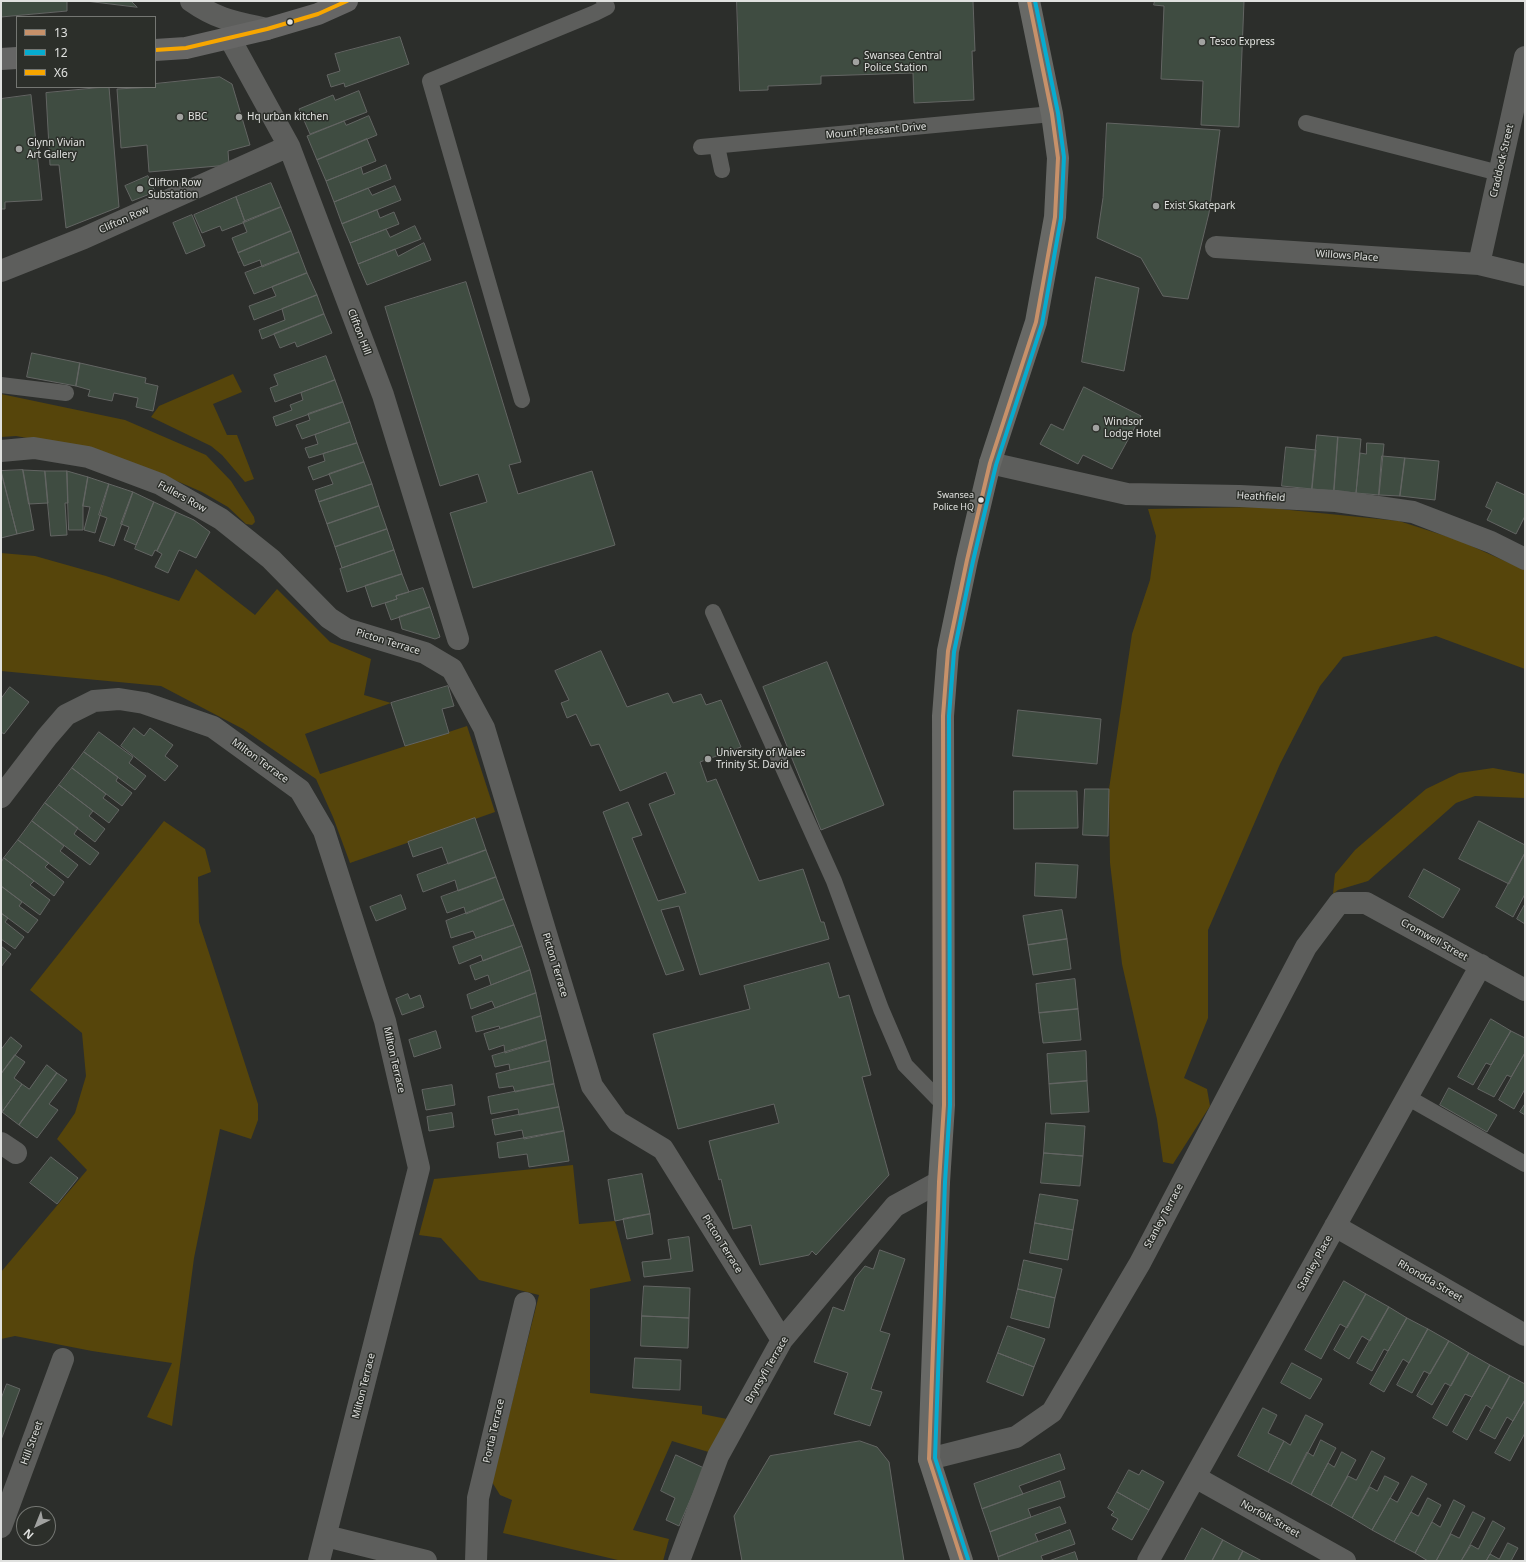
<!DOCTYPE html>
<style>
body{margin:0}
#map{position:relative;width:1526px;height:1562px;overflow:hidden;background:#2c2e2b;font-family:"Noto Sans",sans-serif}
canvas{display:block}
.frame{position:absolute;inset:0;border:2px solid #e0e1df;pointer-events:none}
.legend{position:absolute;left:16px;top:16px;width:140px;height:72px;box-sizing:border-box;background:#2c2f2a;border:1px solid #747672;margin:0;padding:5px 7px;list-style:none;font-size:12px;color:#e0e1df}
.legend li{display:flex;align-items:center;gap:8px;height:20px}
.legend b{width:20px;border:1px solid #747672}
.north{position:absolute;left:16px;top:1506px;width:40px;height:40px;box-sizing:border-box;background:#2c2f2a;border:1px solid #747672;border-radius:50%;rotate:223deg;font-size:11px;font-weight:700;line-height:16px;text-align:center;color:#e0e1df}
.north::after{content:'';display:block;margin:auto;width:14px;height:18px;background:#a1a2a0;clip-path:polygon(50% 0,100% 100%,50% 72%,0 100%)}
</style>
<div id="map">
<canvas width="1526" height="1562"></canvas>
<div class="frame"></div>
<ul class="legend">
<li><b style="height:5px;background:#c7916a"></b>13</li>
<li><b style="height:5px;background:#06acd0"></b>12</li>
<li><b style="height:5px;background:#f7a600"></b>X6</li>
</ul>
<div class="north">N</div>
</div>
<script>
const ctx = document.querySelector('canvas').getContext('2d');
ctx.lineJoin = 'round';
function fill(path, color) {
  ctx.fillStyle = color;
  ctx.fill(path, 'evenodd');
}
function strokePath(path, color, width, dash) {
  ctx.strokeStyle = color;
  ctx.lineWidth = width;
  ctx.lineCap = dash ? 'butt' : 'round';
  ctx.setLineDash(dash || []);
  ctx.stroke(path);
}
function label(font, color, halo, rows, align = 'center') {
  ctx.font = font + ' "Noto Sans",sans-serif';
  ctx.lineWidth = 3;
  ctx.setLineDash([]);
  ctx.textBaseline = 'middle';
  ctx.strokeStyle = halo;
  ctx.fillStyle = color;
  for (const [text, x, y, turn = 0] of rows) {
    ctx.save();
    ctx.translate(x, y);
    ctx.rotate((+turn || 0) * Math.PI / 180);
    ctx.textAlign = isNaN(turn) ? turn : align;
    if (halo) ctx.strokeText(text, 0, 0);
    ctx.fillText(text, 0, 0);
    ctx.restore();
  }
}
fill(new Path2D(`
 M233,374L242,392L213,404L227,435H237L254,479L245,482L222,455L211,446L151,417L159,406Z
 M1,394L125,420L206,455L231,481L254,517L255,522L252,525L246,524L228,507L202,492L161,474L72,446L16,436L1,437Z
 M1260,507L1399,521L1458,540L1525,570V669L1436,636L1343,657L1320,686L1280,764L1208,930V1018L1184,1078L1207,1089L1210,1106L1173,1164L1163,1162L1157,1119L1122,964L1110,863L1109,789L1132,634L1150,580L1156,536L1148,509Z
 M1,553L35,556L106,576L179,601L196,569L255,615L277,589L330,642L371,659L364,695L391,703L305,734L320,774L467,726L495,812L350,863L333,817L316,779L243,729L161,686L1,671Z
 M1493,768L1525,774V798L1475,796L1456,803L1368,881L1338,890L1333,894L1335,874L1355,850L1426,789L1459,773Z
 M164,821L205,849L211,872L198,877L199,922L258,1104V1120L251,1139L220,1129L194,1258L172,1426L147,1417L172,1363L92,1351L15,1336L1,1339V1272L87,1170L57,1139L75,1113L86,1076L82,1033L30,990Z
 M573,1165L579,1224L615,1221L631,1281L590,1289V1393L702,1406V1414L727,1419L712,1453L672,1441L633,1530L669,1539L663,1561H622L503,1533L512,1500L500,1495L492,1482L539,1295L479,1280L441,1238L419,1235L434,1179Z`), '#56450b');
const building = new Path2D(`
 M1,1H67V11L1,17Z
 M86,1H131L137,7Z
 M737,1H973L975,51H972L974,100L914,103L913,73L821,76V84L768,86V90L740,91Z
 M1155,1H1244L1239,127L1201,125L1203,81L1161,79L1164,6L1154,5Z
 M400,37L409,64L345,87L344,83L331,87L327,75L340,71L335,54Z
 M220,77L232,84L250,145L228,151L229,165L149,172L147,145L121,148L117,89L155,87V84Z
 M109,87L119,207L66,228L59,165H50L46,93Z
 M359,91L367,112L310,134L299,109L333,95L335,100Z
 M31,95L42,200L5,202V209H1V99Z
 M369,116L377,135L317,160L307,136L344,121L346,125Z
 M1107,123L1220,130L1209,213L1188,299L1163,296L1141,258L1097,238L1103,198Z
 M367,139L376,161L326,181L317,160Z
 M386,165L391,179L334,202L326,181L361,167L363,174Z
 M148,176L155,192L132,201L125,186Z
 M271,183L281,207L245,222L236,197Z
 M395,186L401,200L342,224L334,202L368,188L372,195Z
 M236,197L245,222L222,231L220,226L202,233L194,215Z
 M281,207L291,231L238,253L232,238L247,232L243,222Z
 M377,210L380,218L394,212L399,224L350,243L342,224Z
 M192,215L205,246L186,254L173,223Z
 M415,226L421,239L358,264L350,243L386,229L390,237Z
 M291,231L299,252L262,267L260,260L244,266L238,253Z
 M424,243L431,260L367,285L358,264L395,249L398,256Z
 M299,252L307,273L254,294L245,273Z
 M307,273L317,295L254,320L249,306L276,296L272,287Z
 M1096,277L1139,288L1124,371L1082,362Z
 M466,282L521,462L509,465L518,494L592,471L615,545L473,588L450,513L487,502L478,474L440,486L385,307Z
 M317,295L324,314L262,339L259,330L285,320L282,309Z
 M324,314L332,333L297,347L295,342L280,348L274,334Z
 M32,353L80,363L76,386L27,377Z
 M326,356L335,380L275,402L270,388L278,385L274,375Z
 M80,363L146,378L145,383L158,386L153,411L136,407L138,398L114,393L112,401L88,396L90,390L76,386Z
 M335,380L343,402L276,426L273,417L292,410L290,405L303,400L301,393Z
 M1084,387L1141,416L1112,469L1083,455L1078,464L1040,444L1051,424L1063,430Z
 M343,402L350,422L302,439L296,425L310,420L308,414Z
 M350,422L357,443L309,458L305,448L318,444L315,435Z
 M1317,435L1338,437L1334,491L1312,489Z
 M1338,437L1361,439L1356,493L1334,491Z
 M357,443L364,462L313,480L308,467L325,461L323,454Z
 M1367,443L1384,444L1379,495L1356,493L1360,453L1366,454Z
 M1286,447L1316,450L1312,489L1282,486Z
 M1382,456L1405,458L1400,496L1379,495Z
 M1405,458L1439,461L1435,500L1400,496Z
 M364,462L372,484L319,502L315,490L333,484L329,474Z
 M23,470L45,471L48,503L29,504Z
 M23,470L34,530L17,534L1,471Z
 M45,471H67L68,503H65L67,535L51,536Z
 M67,471L88,477L83,506V530H69Z
 M1,472L17,534L1,538Z
 M88,477L109,484L95,533L84,530L90,507L83,506Z
 M1497,482L1525,495V516L1516,534L1487,520L1492,510L1486,507Z
 M109,484L133,492L114,546L99,541L107,518L99,515Z
 M372,484L379,506L327,524L319,502Z
 M133,492L154,502L136,545L124,540L129,527L121,524Z
 M154,502L176,512L157,551L155,550L152,556L135,549Z
 M379,506L387,529L335,547L327,524Z
 M176,512L194,520L210,532L196,558L179,550L168,573L155,567L162,554L157,551Z
 M387,529L394,550L342,568L335,547Z
 M394,550L402,574L347,592L340,569Z
 M402,574L409,592L396,596L397,599L372,607L365,586Z
 M423,588L430,607L391,620L385,603L397,599L396,596Z
 M430,607L440,637L435,639L402,629L399,617Z
 M601,651L627,707L668,693L673,703L701,694L706,705L721,700L741,747L700,762L707,782L716,779L759,881L803,869L821,922H824L829,939L700,975L679,906L661,910L684,970L666,975L603,812L628,802L642,835L632,838L658,901L686,893L649,804L675,794L666,772L620,791L599,744L591,746L576,714L567,718L561,703L569,700L555,671Z
 M827,662L884,805L821,830L763,687Z
 M448,686L454,706L442,709L449,733L405,746L391,703Z
 M10,687L29,702L4,734L1,732V699Z
 M1018,710L1101,719L1097,764L1013,756Z
 M134,728L144,736L150,728L173,745L165,756L178,766L165,781L121,746Z
 M99,732L133,757L129,763L146,776L135,790L84,752Z
 M84,752L118,777L116,781L132,793L122,806L72,768Z
 M72,768L106,794L103,798L119,810L109,823L59,785Z
 M59,785L93,811L89,816L105,829L95,842L45,803Z
 M1085,789H1109L1108,836L1083,835Z
 M1014,791H1077L1078,828L1014,829Z
 M45,803L78,828L74,834L99,853L90,865L32,821Z
 M475,818L486,850L448,864L442,847L413,857L408,842Z
 M32,821L64,846L60,851L78,865L68,878L18,840Z
 M1479,821L1525,845V853L1509,884L1459,859Z
 M18,840L49,863L45,867L64,882L54,896L4,858Z
 M486,850L496,877L458,891L455,880L423,892L417,875Z
 M1525,853V894L1513,917L1496,907Z
 M4,858L34,881L30,885L50,900L40,915L1,886V863Z
 M1036,863L1078,865L1076,898L1035,896Z
 M1424,869L1460,889L1443,918L1409,897Z
 M496,877L504,899L466,914L464,907L447,913L441,897Z
 M1,886L22,902L19,906L38,920L28,933L1,913Z
 M401,895L406,909L376,921L370,907Z
 M504,899L514,925L476,938L473,931L451,938L446,921Z
 M1525,904V924L1517,919Z
 M1062,910L1067,939L1028,945L1023,916Z
 M1,913L8,918L5,922L24,937L15,949L1,939Z
 M514,925L522,946L483,961L481,955L459,964L453,947Z
 M1067,939L1071,969L1033,975L1028,945Z
 M1,946L11,954L1,967Z
 M522,946L530,970L491,985L488,975L475,980L470,966Z
 M829,963L839,998L849,995L871,1075L862,1077L889,1175L816,1255L812,1251L809,1255L760,1265L751,1225L733,1229L721,1179L719,1180L709,1141L779,1123L774,1104L678,1129L653,1034L750,1009L744,986Z
 M530,970L536,993L495,1008L492,1001L471,1009L467,995Z
 M1075,979L1078,1009L1039,1013L1036,984Z
 M536,993L541,1016L500,1029L499,1026L476,1032L472,1017Z
 M408,994L410,999L420,995L424,1007L402,1015L396,999Z
 M1078,1009L1081,1040L1043,1043L1039,1013Z
 M541,1016L546,1040L505,1053L504,1045L489,1050L484,1034Z
 M1491,1019L1511,1031L1491,1065L1486,1063L1473,1085L1458,1077Z
 M436,1031L441,1048L414,1057L409,1040Z
 M1511,1031L1525,1038V1053L1511,1077L1507,1075L1494,1097L1478,1089Z
 M11,1037L22,1046L1,1074V1050Z
 M546,1040L550,1061L510,1070L509,1064L495,1067L492,1056Z
 M1086,1051L1087,1081L1049,1084L1047,1054Z
 M1525,1053V1089L1514,1109L1499,1100Z
 M15,1055L25,1062L14,1078L22,1084L2,1112L1,1074Z
 M550,1061L554,1084L515,1092L513,1086L499,1088L496,1074Z
 M47,1065L57,1073L19,1125L2,1112L22,1084L29,1089Z
 M57,1073L67,1080L49,1104L58,1110L37,1138L19,1125Z
 M1087,1081L1089,1112L1051,1114L1049,1084Z
 M554,1084L559,1107L519,1115L518,1109L491,1114L488,1097Z
 M452,1085L455,1105L426,1110L422,1090Z
 M1449,1088L1497,1115L1487,1132L1440,1105Z
 M1525,1104V1115L1520,1112Z
 M559,1107L564,1131L524,1139L522,1130L495,1135L492,1120Z
 M452,1113L454,1127L429,1131L427,1117Z
 M1046,1123L1085,1126L1083,1156L1044,1153Z
 M564,1131L569,1161L529,1167L527,1154L499,1158L497,1143Z
 M1044,1153L1083,1156L1080,1186L1041,1183Z
 M51,1157L78,1178L57,1204L30,1183Z
 M642,1174L650,1214L615,1221L608,1180Z
 M1040,1194L1078,1200L1073,1230L1035,1223Z
 M650,1214L653,1234L627,1239L623,1219Z
 M1035,1223L1073,1230L1068,1260L1030,1253Z
 M689,1237L693,1271L644,1277L642,1262L671,1259L668,1240Z
 M880,1250L905,1259L880,1331L890,1334L871,1389L882,1392L870,1426L834,1414L848,1373L814,1362L833,1307L844,1311L855,1278L865,1266L873,1269Z
 M1024,1260L1062,1269L1055,1298L1018,1289Z
 M1344,1281L1366,1294L1347,1328L1340,1324L1321,1359L1305,1350Z
 M644,1286L690,1288L689,1318L642,1316Z
 M1018,1289L1055,1298L1049,1328L1011,1318Z
 M1366,1294L1389,1307L1370,1341L1362,1336L1349,1359L1334,1350Z
 M1389,1307L1407,1318L1388,1351L1384,1349L1372,1371L1357,1363Z
 M642,1316L689,1318L688,1348L641,1346Z
 M1407,1318L1428,1329L1409,1363L1403,1359L1384,1392L1370,1384Z
 M1008,1326L1045,1339L1034,1367L998,1353Z
 M1428,1329L1449,1341L1430,1374L1424,1371L1412,1393L1397,1385Z
 M1449,1341L1469,1353L1451,1386L1445,1383L1432,1405L1417,1396Z
 M998,1353L1034,1367L1023,1396L987,1382Z
 M1469,1353L1490,1365L1472,1397L1465,1394L1447,1426L1433,1418Z
 M635,1358L681,1360L680,1390L633,1388Z
 M1292,1363L1322,1379L1310,1399L1281,1383Z
 M1490,1365L1510,1376L1492,1409L1486,1405L1467,1440L1453,1432Z
 M1510,1376L1525,1384V1400L1513,1421L1507,1417L1495,1439L1480,1431Z
 M7,1384L20,1389L1,1440V1399Z
 M1525,1400V1433L1510,1461L1495,1453Z
 M1263,1408L1277,1415L1268,1433L1284,1441L1268,1472L1238,1456Z
 M1306,1415L1323,1424L1291,1484L1268,1472L1284,1441L1290,1445Z
 M1321,1440L1336,1448L1311,1495L1291,1484L1307,1452L1313,1456Z
 M860,1441L877,1447L889,1462L904,1561H742L734,1516L770,1456Z
 M1372,1451L1385,1458L1352,1518L1331,1506L1348,1476L1356,1480Z
 M1342,1452L1356,1460L1331,1506L1311,1495L1328,1463L1334,1467Z
 M1060,1454L1065,1469L1019,1486L1023,1494L982,1509L974,1484Z
 M676,1455L704,1468L679,1526L666,1520L675,1498L661,1491Z
 M1129,1470L1139,1475L1142,1470L1164,1482L1149,1510L1117,1492Z
 M1385,1476L1399,1483L1372,1530L1352,1518L1370,1487L1377,1491Z
 M1412,1476L1427,1484L1394,1542L1372,1530L1390,1498L1397,1502Z
 M1060,1481L1065,1497L1028,1509L1031,1517L990,1532L982,1509Z
 M1117,1492L1149,1510L1132,1540L1112,1529L1118,1519L1111,1515L1114,1512L1108,1508Z
 M1428,1498L1441,1505L1415,1553L1394,1542L1411,1512L1418,1516Z
 M1454,1500L1465,1506L1436,1561H1428L1415,1553L1432,1522L1440,1527Z
 M1060,1507L1066,1523L1035,1534L1038,1541L998,1557L990,1532Z
 M1473,1512L1485,1518L1461,1561H1436L1451,1534L1459,1538Z
 M1493,1521L1505,1528L1486,1561H1461L1471,1545L1478,1549Z
 M1202,1528L1223,1540L1212,1561H1187L1185,1560Z
 M1070,1530L1075,1544L1041,1556L1043,1561H999L998,1557Z
 M1223,1540L1243,1551L1238,1561H1212Z
 M1508,1543L1518,1548L1511,1561H1486L1490,1554L1499,1559Z
 M1243,1551L1262,1561H1238Z
 M1075,1552L1078,1561H1049Z`);
fill(building, '#3f4c41');
strokePath(building, '#636563', 1);
strokePath(new Path2D(`
 M1306,123L1499,173
 M717,146L722,170
 M701,147L1052,114
 M1,385L66,393
 M522,400L430,81L595,13L607,7L604,1
 M713,612L834,881L881,1009L905,1065L944,1105
 M1407,1097L1525,1164`), '#5d5e5c', 16);
strokePath(new Path2D(`
 M191,1C218,20 236,22 267,29
 M229,37L289,146L383,395L458,639
 M1216,247L1479,264L1525,275
 M1479,264L1525,57
 M1,271L84,238L289,146
 M1,451L34,448L88,457L160,484L221,519L271,559L329,618L346,629L425,653L452,669L484,728L592,1086L618,1122L663,1149L782,1340
 M990,463L1127,494L1240,496L1336,501L1413,512L1491,542L1525,559
 M1,797L47,737L66,715L94,701L119,699L144,703L213,727L300,790L324,831L385,1021L419,1168L319,1561
 M1,1143L16,1153
 M1335,1226L1525,1335
 M929,1459L1016,1437L1052,1412L1140,1263L1306,947L1339,903H1366L1525,990
 M1195,1477L1345,1561
 M1,1527L63,1359
 M326,1536L426,1561
 M476,1561L478,1498L525,1303
 M679,1561L718,1456L782,1340L895,1206L939,1182
 M1148,1561L1481,965`), '#5d5e5c', 22);
strokePath(new Path2D(`
 M962,1561L929,1459L939,1182L944,1105L943,716L948,651L967,560L990,463L1036,322L1055,217L1058,158L1052,114L1029,1`), '#686966', 22);
strokePath(new Path2D(`
 M155,50L186,48L267,29L318,14L347,1
 M1,59L17,58`), '#666665', 22);
strokePath(new Path2D(`
 M962,1561L929,1459L939,1182L944,1105L943,716L948,651L967,560L990,463L1036,322L1055,217L1058,158L1052,114L1029,1`), '#c7916a', 4);
strokePath(new Path2D(`
 M968,1559L935,1458L945,1182L950,1105L949,716L954,652L973,561L996,465L1042,324L1061,218L1064,157L1058,113L1035,1`), '#06acd0', 4);
strokePath(new Path2D(`
 M155,50L186,48L267,29L318,14L347,1`), '#f7a600', 4);
for (const [x, y, r, color] of [
 [290,22,3.5,"#e0e1df"],
 [1202,42,4,"#a1a2a0"],
 [856,62,4,"#a1a2a0"],
 [180,117,4,"#a1a2a0"],
 [239,117,4,"#a1a2a0"],
 [19,149,4,"#a1a2a0"],
 [140,189,4,"#a1a2a0"],
 [1156,206,4,"#a1a2a0"],
 [1096,428,4,"#a1a2a0"],
 [981,500,3.5,"#e0e1df"],
 [708,759,4,"#a1a2a0"]
]) {
  const dot = new Path2D();
  dot.arc(x, y, r, 0, 2 * Math.PI);
  ctx.fillStyle = color;
  ctx.fill(dot);
  strokePath(dot, '#2c2f2a', 1.5);
}
label('9px', '#e0e1df', '#2c2f2a', [
 ["Swansea",974,495],
 ["Police HQ",974,507]
], 'right');
label('10px', '#e0e1df', '#2c2f2a', [
 ["Tesco Express",1210,42],
 ["Swansea Central",864,56],
 ["Police Station",864,68],
 ["BBC",188,117],
 ["Hq urban kitchen",247,117],
 ["Glynn Vivian",27,143],
 ["Art Gallery",27,155],
 ["Clifton Row",148,183],
 ["Substation",148,195],
 ["Exist Skatepark",1164,206],
 ["Windsor",1104,422],
 ["Lodge Hotel",1104,434],
 ["University of Wales",716,753],
 ["Trinity St. David",716,765]
], 'left');
label('10px', '#e0e1df', '#2c2f2a', [
 ["Mount Pleasant Drive",876,131,-5],
 ["Craddock Street",1502,161,-77],
 ["Clifton Row",124,220,-24],
 ["Willows Place",1347,256,4],
 ["Clifton Hill",359,332,69],
 ["Fullers Row",182,497,29],
 ["Heathfield",1261,497,3],
 ["Picton Terrace",388,642,17],
 ["Milton Terrace",260,761,36],
 ["Cromwell Street",1434,940,29],
 ["Picton Terrace",555,965,73],
 ["Milton Terrace",394,1060,77],
 ["Stanley Terrace",1164,1216,-62],
 ["Picton Terrace",722,1244,58],
 ["Stanley Place",1315,1263,-61],
 ["Rhondda Street",1430,1281,30],
 ["Brynsyfi Terrace",767,1370,-60],
 ["Milton Terrace",364,1386,-76],
 ["Portia Terrace",494,1431,-77],
 ["Hill Street",32,1443,-70],
 ["Norfolk Street",1270,1519,29]
]);
</script>
